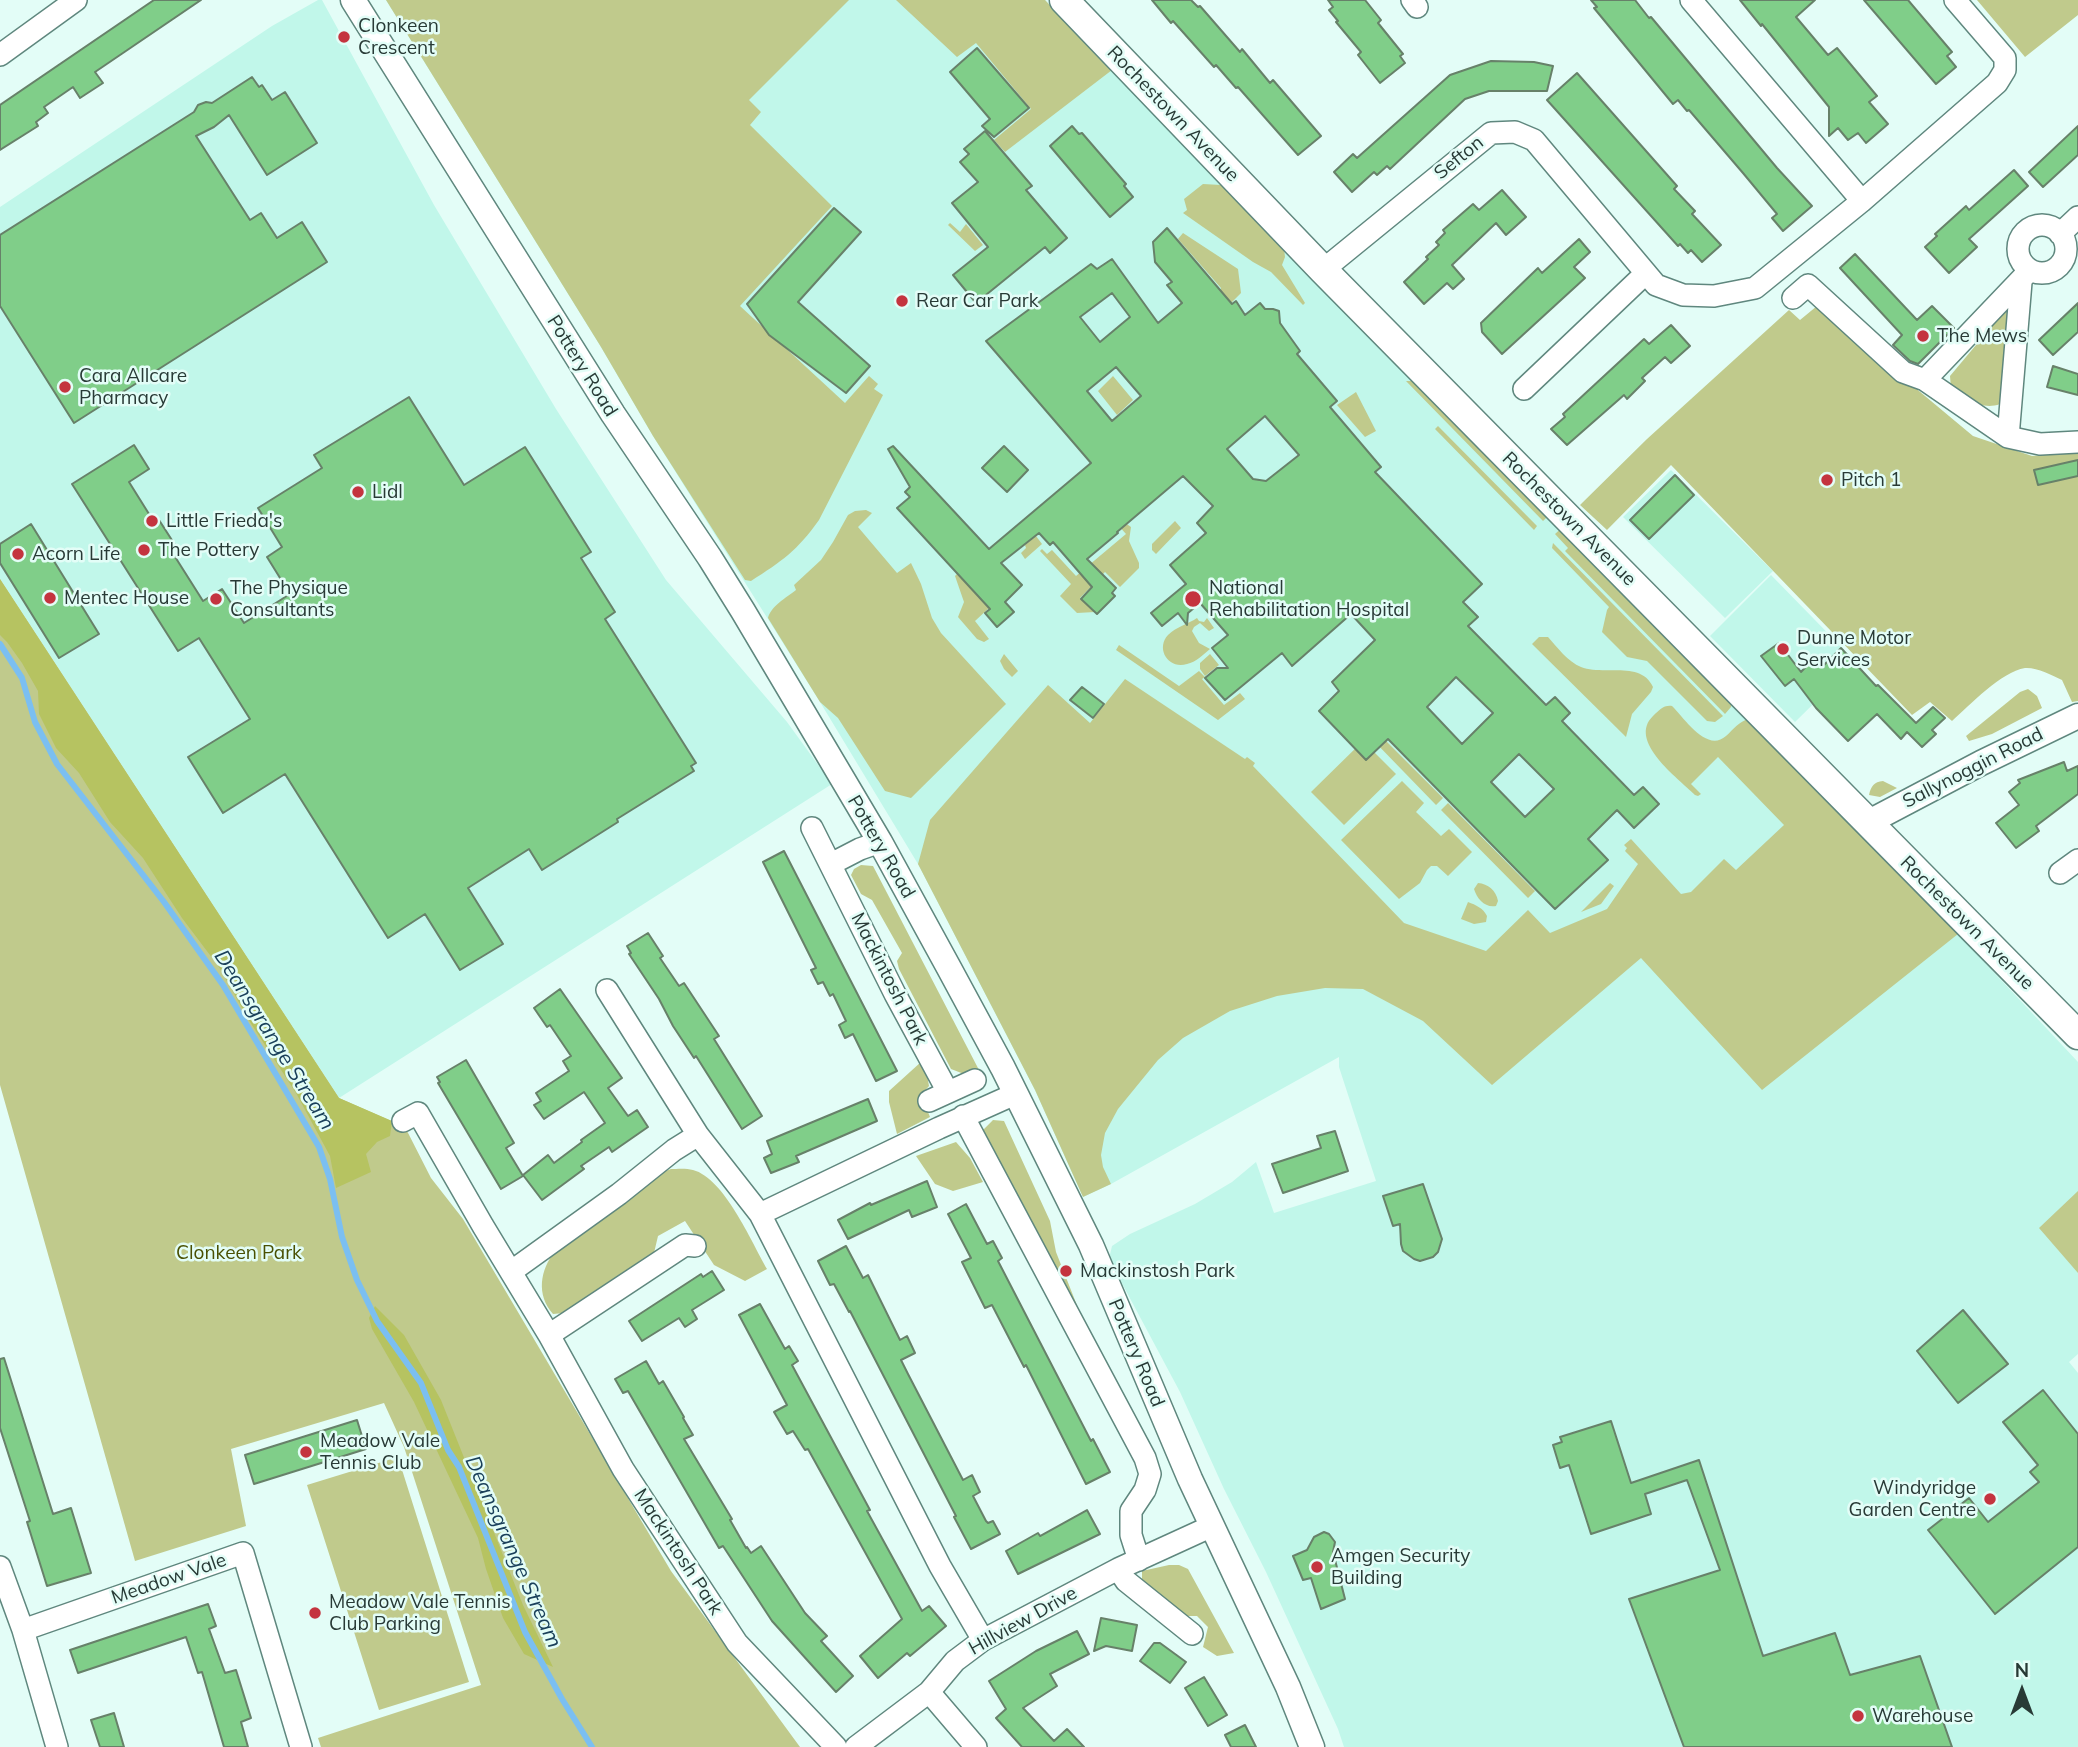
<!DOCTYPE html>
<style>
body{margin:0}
#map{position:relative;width:2078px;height:1747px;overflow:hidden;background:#e3fdf7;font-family:Mulish,sans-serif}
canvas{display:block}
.north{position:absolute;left:1987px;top:1656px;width:70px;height:70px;-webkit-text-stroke:5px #e3fdf7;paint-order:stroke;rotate:0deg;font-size:19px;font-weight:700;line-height:28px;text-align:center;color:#283a36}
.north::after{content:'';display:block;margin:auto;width:24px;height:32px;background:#283a36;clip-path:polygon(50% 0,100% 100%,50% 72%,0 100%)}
</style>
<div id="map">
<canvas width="2078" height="1747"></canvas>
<div class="north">N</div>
</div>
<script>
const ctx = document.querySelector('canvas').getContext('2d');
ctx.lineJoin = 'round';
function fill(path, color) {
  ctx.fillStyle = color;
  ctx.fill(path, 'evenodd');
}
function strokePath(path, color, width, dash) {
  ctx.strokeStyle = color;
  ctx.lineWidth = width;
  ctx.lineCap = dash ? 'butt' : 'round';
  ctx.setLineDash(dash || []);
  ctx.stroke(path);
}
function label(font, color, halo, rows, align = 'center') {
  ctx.font = font + ' Mulish,sans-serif';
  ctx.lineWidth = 5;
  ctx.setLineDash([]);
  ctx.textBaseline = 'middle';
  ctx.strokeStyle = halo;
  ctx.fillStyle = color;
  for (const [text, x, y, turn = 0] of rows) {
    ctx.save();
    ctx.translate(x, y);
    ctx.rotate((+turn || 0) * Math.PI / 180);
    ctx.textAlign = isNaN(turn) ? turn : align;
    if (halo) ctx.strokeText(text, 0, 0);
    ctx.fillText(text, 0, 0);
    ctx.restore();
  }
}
fill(new Path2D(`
 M318,0H322L434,205L556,409L666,580L787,722L832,784L339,1098L0,579V207L272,26Z
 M386,0H1045L1958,934L2078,1062V1354L2069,1362L2078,1373V1747H1344L1338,1729L1266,1572L1224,1489L1180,1392L1109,1259L1112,1246L1130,1234L1195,1204L1232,1182L1256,1162L1274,1213L1376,1181L1339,1067V1057L1111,1184L1083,1197L1035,1090L918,864L820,702L653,436L601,347Z
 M1671,470L1773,571L1725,618L1623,517Z
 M1771,575L1856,662L1795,722L1710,636Z`), '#c1f7ea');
fill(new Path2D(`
 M386,0H849L749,100L761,112L750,125L832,206L740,306L845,403L869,376L878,384L874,389L883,395L819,520C797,551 782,561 751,581L745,580L653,436L601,347Z
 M896,0H1045L1112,70L1005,152L994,140L1031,109L976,43L957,57Z
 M1977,0H2078V15L2025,57Z
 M1203,184L1221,185L1284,248L1285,257L1282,265L1305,303L1303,305L1271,272L1253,262L1183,213L1187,210L1184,199Z
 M950,223L960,232L966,224L983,245L975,251L948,225Z
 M1183,233L1238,269L1241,293L1232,302H1225L1220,296L1221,288L1178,239Z
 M2013,301L2000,404C1981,411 1967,398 1951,388L1950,376Z
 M1817,306L1973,436L2032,456L2078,452V701L2072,702L2062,680C2052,675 2036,667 2025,668C2001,672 1970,705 1952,721L1930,702L1912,715L1671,465L1607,530L1580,505L1647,439L1789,310L1800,320Z
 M1417,375L1552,512L1543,521L1406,381H1411Z
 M1113,376L1133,400L1117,415L1098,391Z
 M1356,392L1376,431L1365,437L1337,405Z
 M1438,426L1537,526L1534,530L1435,429Z
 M866,510L872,513L858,527L897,573L911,563L921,584L932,618L941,633L1006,704L911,798L885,791L838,718L820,702L768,618C771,606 786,598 796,590L794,585L821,560L833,542L848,515L855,511Z
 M1111,513L1131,527L1129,541L1139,563V568L1120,587L1105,572L1080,598L1095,612L1077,613L1060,596L1071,584L1040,551L1042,549L1047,554L1052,550L1076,576L1126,534L1109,515Z
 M1175,521L1181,528L1156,554L1152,550V544Z
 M1565,525L1732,701L1731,707L1725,714L1565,551L1568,548L1555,534Z
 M1036,536L1042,544L1025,559L1021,553L1026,548L1025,545Z
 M1553,543L1723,716L1715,722L1707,721L1647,661L1627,657L1602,632L1607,610L1609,607L1552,548Z
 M957,574L989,608L975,621L989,639L984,642L977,639L958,617L964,602L955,576Z
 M0,579L339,1098L405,1127L431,1178L463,1219L671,1571L800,1747H321L318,1738L481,1685L404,1447L384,1403L231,1449L246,1526L135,1561L0,1085Z
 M1197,618L1199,621L1204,622L1207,618L1214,628L1209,631L1200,623L1194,627L1192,631L1199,643L1210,649C1203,655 1196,662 1187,664C1169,670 1155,649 1168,635C1176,627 1188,624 1197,618Z
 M1539,637H1548C1557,647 1568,662 1581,667C1604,676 1641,660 1653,687L1651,692L1632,714L1626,737L1532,644Z
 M1119,645L1179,686L1199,671L1205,677L1202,679L1224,705L1240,693L1245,699L1218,720L1116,650Z
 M1004,654L1018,671L1012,677L1004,669L1000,661Z
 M1210,654L1219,665L1205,676L1200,669V663Z
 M1125,679L1245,759L1247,757L1255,763L1253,766L1404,923L1486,951L1528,910L1550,933L1607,909L1638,864L1625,851L1627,848L1624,845L1631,839L1681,894L1691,892L1724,859L1736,870L1784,825L1718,757L1691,784L1701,794L1698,796L1695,795C1678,778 1627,741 1653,716C1660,710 1663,705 1672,706C1685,719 1707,753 1726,736C1733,730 1739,721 1749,719L1900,869L1899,874L1958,934L1762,1090L1641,958L1492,1085L1423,1021L1363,989L1325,988L1277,996L1230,1011L1183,1038L1158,1060L1118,1109L1105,1133L1101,1155L1103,1167L1111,1184L1083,1197L1035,1090L918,864L930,820L1048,685L1090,723Z
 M2028,689L2037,696L2042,708L1992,734L1969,741L1966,736L2020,692Z
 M1378,733L1443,798L1436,805L1372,739Z
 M1363,741L1396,774L1344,825L1311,792Z
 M1402,781L1424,803L1416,812L1441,836L1449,829L1472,852L1448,876L1437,866H1431L1427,870L1420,883L1399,899L1341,840Z
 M1883,781L1897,788L1880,797L1869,795C1871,786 1874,782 1883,781Z
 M1448,803L1535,891L1528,898L1441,810Z
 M861,865L873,866L979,1070L964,1074L951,1069L899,969L897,961L902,953L872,900L861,894L851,875L854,869Z
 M1478,883C1488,884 1496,890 1498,901L1496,906C1485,908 1477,899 1474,889Z
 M1610,883L1614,886L1601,904L1581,912Z
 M1468,902C1476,905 1483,908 1487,916L1486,922L1474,924L1461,919Z
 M921,1062L927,1075L929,1086L921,1095L930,1117L897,1134L889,1102V1091Z
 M993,1120L1004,1121L1050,1221L1056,1252L1078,1308L982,1131Z
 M956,1142L970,1158L983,1182L953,1191L935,1184L916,1156Z
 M671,1169C677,1169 686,1168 693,1170C724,1178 751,1241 767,1269L745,1281L714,1265L685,1221L658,1236L654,1253L564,1313L553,1314C536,1295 540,1270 555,1251L663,1172Z
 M2078,1191V1273L2039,1228Z
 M398,1457L469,1682L379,1710L307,1485Z
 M1169,1565H1179L1188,1569L1234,1653L1217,1656L1203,1647L1208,1627L1197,1616H1185L1142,1581V1571Z`), '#c0ca8c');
fill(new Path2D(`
 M0,579L339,1098L392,1121L390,1136L377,1142L366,1154L371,1172L336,1188L330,1156L296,1093L250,1022L219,967L182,918L143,858L110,822L79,773L56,748L39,714L38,691L22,663L7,642L0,635Z
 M375,1306L404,1335L441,1400L523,1605L553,1667L524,1654L503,1618L486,1569L478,1538L414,1402L372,1329L369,1318Z`), '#b6c361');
strokePath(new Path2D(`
 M0,644L22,678L35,722L57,764L164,902L223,985L319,1147L330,1179L342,1237L357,1280L377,1321L421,1383L448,1450L459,1467L525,1632L562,1699L592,1747`), '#7bbff1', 6);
const building = new Path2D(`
 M154,0H201L95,72L103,83L80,98L73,87L44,107L48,113L36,122L38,126L0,150V105Z
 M1152,0H1191L1198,7L1200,6L1240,52L1242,49L1270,83L1273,80L1321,136L1298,155L1238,87L1236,88L1216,65L1214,67L1173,21L1171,23Z
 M1328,0H1365L1381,20L1378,23L1403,54L1400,56L1405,63L1380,83L1358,55L1361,52L1336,22L1338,21L1329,10L1333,7Z
 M1591,0H1635L1649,18L1651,17L1777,168L1812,206L1783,231L1772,218L1777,214L1743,173L1689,110L1687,111L1678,100L1673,104L1594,8L1597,7Z
 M1740,0H1815L1796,17L1828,55L1837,48L1877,96L1869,102L1888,124L1866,143L1858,133L1848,140L1838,128L1829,136V107L1762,24L1761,26Z
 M1864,0H1908L1952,52L1947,56L1956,67L1936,84Z
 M977,48L1029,108L994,137L982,126L990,119L950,72Z
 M1491,61L1534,62L1553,66L1547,91H1489L1465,99L1390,169L1387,166L1377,175L1374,172L1352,192L1334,172L1353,154L1357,158L1450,75Z
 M1577,73L1677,186L1674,189L1695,211L1692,214L1721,245L1702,262L1691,250L1688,253L1680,244L1678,246L1547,100Z
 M252,77L259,87L262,85L272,100L285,92L317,143L267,175L229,115L214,127L196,136L250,220L261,213L277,238L302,222L327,262L74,423L0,306V235L194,112L198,105L206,102L212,103Z
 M1072,126L1079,134L1082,133L1126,184L1124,186L1133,197L1110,217L1050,146Z
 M2078,126V155L2043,187L2029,172Z
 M985,131L1032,186L1026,190L1067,238L1050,253L1045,247L976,303L953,275L988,247L952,203L978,182L960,162L969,154L964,149Z
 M2014,170L2028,186L1969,239L1977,247L1949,273L1925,247L1937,236L1935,234L1966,206L1969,210Z
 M1502,190L1526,217L1506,235L1496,223L1452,265L1464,279L1453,289L1447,283L1424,304L1404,282L1428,259L1426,257L1439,245L1436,242L1445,233L1443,230L1473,204L1479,210Z
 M834,208L861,232L798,302L870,366L846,393L769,335L747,304Z
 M1167,228L1232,304L1236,301L1245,315L1260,303L1265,309H1273L1279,311L1280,323L1300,351L1297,354L1337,401L1330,407L1381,467L1375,472L1482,584L1463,602L1478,617L1468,626L1546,705L1555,697L1570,713L1562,721L1634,795L1643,787L1659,804L1634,828L1617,810L1588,839L1608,860L1555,909L1388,739L1366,760L1319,711L1339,691L1332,682L1375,640L1351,614L1292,666L1282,653L1225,700L1205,678L1217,668H1228L1212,648L1228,635L1200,603L1188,613L1187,625L1178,613L1162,626L1151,613L1186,584L1170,565L1206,533L1197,523L1213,506L1183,476L1117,532L1118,533L1087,559L1116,588L1112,593L1115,596L1097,614L1081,599L1092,587L1053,542L1050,545L1039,533L1001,563L1022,585L1005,602L1014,612L997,627L985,613L990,609L897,508L910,497L905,492L910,487L888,449L893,446L989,549L1091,463L986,341L1091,264L1097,269L1112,259L1158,323L1182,303L1167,285L1172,282L1155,262L1153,242ZM1112,293L1130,317L1100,342L1080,317ZM1116,367L1141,396L1112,421L1087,391ZM1265,416L1299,455L1266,481L1253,479L1227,449ZM1456,677L1493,713L1462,744L1427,707ZM1519,754L1554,789L1525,817L1491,782Z
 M1579,239L1590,252L1574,267L1585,278L1502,354L1482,332L1481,323L1538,268L1542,273Z
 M1855,254L1917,320L1932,306L1954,328L1918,364L1910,361L1893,345L1902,335L1840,268Z
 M2078,303V332L2053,355L2039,340Z
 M1671,325L1690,346L1671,363L1665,357L1642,378L1645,381L1627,399L1624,395L1567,445L1551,429L1565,417L1563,414L1644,339L1649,344Z
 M2053,366L2078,374V395L2047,387Z
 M409,397L464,485L525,447L591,552L581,558L615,612L605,619L696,763L691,766L694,771L617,819L618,822L542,870L529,849L468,888L503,944L460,970L425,914L388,938L285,774L223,813L188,757L250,719L199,638L178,651L72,484L134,445L149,469L129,482L154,522L159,520L177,548L172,552L203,601L222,589L244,623L290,594L267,557L282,547L258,508L322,468L314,455Z
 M1004,446L1028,470L1007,492L982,468Z
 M2078,460V476L2038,485L2034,470Z
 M1675,475L1694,495L1649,539L1630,520Z
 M31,524L99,634L59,658L0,563V544Z
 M1779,643L1801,672L1814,658L1822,667L1841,648L1876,686L1878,685L1916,723L1933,707L1945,718L1932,730L1936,734L1922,747L1907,732L1901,739L1877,714L1848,741L1816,708L1794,679L1785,686L1761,656Z
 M1082,687L1104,704L1093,718L1070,700Z
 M2064,762L2067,771L2078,766V794L2036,826L2039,831L2016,848L1996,823L2019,805L2009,792L2020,783L2018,780Z
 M784,851L897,1071L876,1081L853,1034L845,1038L839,1025L846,1021L833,994L830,996L823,982L818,984L811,970L816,968L763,862Z
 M648,933L663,956L660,958L679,986L684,983L719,1036L714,1039L762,1116L742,1129L696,1056L694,1058L673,1026L659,999L629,954L631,953L627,946Z
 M560,989L622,1078L608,1088L628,1116L637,1110L648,1127L612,1152L609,1147L581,1166L584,1169L542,1200L523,1175L548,1155L554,1163L582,1142L581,1140L605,1123L584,1092L544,1119L534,1105L541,1101L536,1093L569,1071L563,1061L571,1056L550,1025L547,1027L534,1008Z
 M466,1060L514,1143L506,1148L523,1176L501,1189L438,1083L440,1082L437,1077Z
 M868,1099L877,1121L796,1156L799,1162L771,1173L764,1158L772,1154L767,1141Z
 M1335,1131L1348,1171L1283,1193L1272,1164L1321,1148L1317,1136Z
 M927,1181L937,1207L912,1217L909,1210L848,1239L838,1220L870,1203L871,1205Z
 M1423,1184L1442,1239L1438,1252L1433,1257L1420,1261L1414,1259L1403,1251L1401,1244L1400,1224L1393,1226L1383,1196Z
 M966,1204L987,1244L993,1241L1002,1258L998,1261L1091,1441L1093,1439L1110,1472L1086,1484L1026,1365L1024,1367L992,1305L985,1308L962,1262L971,1258L948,1214Z
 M846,1246L863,1278L868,1275L900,1340L907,1336L915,1353L901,1360L908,1374L963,1480L972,1475L980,1492L973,1496L986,1521L988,1523L993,1521L1000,1534L971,1549L954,1517L956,1516L850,1311L849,1312L834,1284L830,1285L818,1261Z
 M712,1271L724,1290L692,1310L697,1319L685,1327L679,1318L642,1341L629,1321L701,1274L703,1277Z
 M760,1304L785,1349L789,1346L798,1361L792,1365L870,1510L867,1511L922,1611L929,1606L946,1626L910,1656L907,1653L878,1678L860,1656L902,1619L808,1449L805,1450L793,1431L787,1434L774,1412L787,1405L739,1315Z
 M1963,1310L2008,1364L1958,1403L1917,1351Z
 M4,1358L53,1514L71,1508L91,1573L47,1586L27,1522L30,1521L0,1428V1359Z
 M646,1361L659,1384L663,1381L684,1417L683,1418L693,1435L684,1439L732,1519L730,1520L746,1548L747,1547L751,1553L761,1546L805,1613L827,1636L821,1641L853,1676L836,1692L772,1621L723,1546L719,1548L628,1391L623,1393L615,1379Z
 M2043,1390L2078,1434V1547L1995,1614L1928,1530L1969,1498L1988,1522L2039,1482L2030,1472L2038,1465L2003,1422Z
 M357,1420L366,1449L254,1484L245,1455Z
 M1611,1421L1631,1483L1699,1460L1763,1656L1835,1633L1850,1675L1920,1656L1952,1747H1684L1629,1599L1720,1570L1687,1480L1645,1494L1651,1514L1591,1534L1569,1465L1560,1468L1553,1445L1562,1442L1560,1437Z
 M1087,1510L1100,1534L1018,1574L1006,1551L1038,1533L1040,1536Z
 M1324,1532L1329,1534L1335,1542L1333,1552L1345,1599L1321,1609L1311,1578L1303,1580L1293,1556L1307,1550L1314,1537Z
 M208,1604L216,1626L209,1629L225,1673L236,1670L251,1718L241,1722L248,1747H224L202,1672L198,1673L186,1637L78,1673L70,1650Z
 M1101,1618L1137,1625L1132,1651L1106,1646L1094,1651Z
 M1077,1631L1089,1654L1050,1674L1057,1686L1023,1708L1054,1741L1067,1729L1084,1747H1022L996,1718L1006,1709L989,1681L1036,1651Z
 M1154,1643H1160L1186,1662L1170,1683L1140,1661Z
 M1204,1677L1227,1715L1208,1726L1185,1688Z
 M114,1713L124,1747H100L91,1720Z
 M1245,1725L1256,1747H1231L1225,1735Z`);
fill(building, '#80ce89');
strokePath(building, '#678169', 2);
const minor = new Path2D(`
 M1412,0L1417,7
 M1691,0L1862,201
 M0,55L76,0
 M2018 249a24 24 0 1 1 48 0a24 24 0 1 1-48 0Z
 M2060,234L2078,217
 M1323,270L1491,133L1515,132L1534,140L1656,285L1683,295L1714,296L1755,288L1862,201L1997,83L2005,70V58L1955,0
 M2030,270L1925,380L2008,437L2040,444L2078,442
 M1793,298L1808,285L1903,372L1925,380
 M1524,389L1646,273
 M2008,437L2021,282
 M812,828L895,994L948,1092
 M831,864L860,849L880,842
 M2060,873L2078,860
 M607,990L698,1135L760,1214L940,1566L983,1640
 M929,1101L975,1080
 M963,1116L1145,1458L1150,1474L1145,1490L1131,1511V1535L1139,1560
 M403,1121L418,1113L483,1226L549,1335L623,1469L737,1643L836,1747
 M760,1214L939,1128L1015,1094
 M512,1271L619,1194L674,1150L698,1135
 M549,1335L685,1245L695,1246
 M0,1567L23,1630L57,1747
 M1118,1569L1126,1581L1192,1634
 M23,1630L243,1553L301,1747
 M929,1692L976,1747
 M856,1747L929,1692L955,1661L983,1640L1118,1569L1212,1526`);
const tertiary = new Path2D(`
 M353,0L613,414L710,558L743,611L880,842L949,968L1003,1068L1091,1245L1190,1479L1288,1687L1312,1747
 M1869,822L1981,763L2078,716`);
const secondary = new Path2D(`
 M1064,0L1323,270L2078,1035`);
strokePath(minor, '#5f877e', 24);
strokePath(tertiary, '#5f877e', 27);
strokePath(secondary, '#5f877e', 31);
strokePath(minor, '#fff', 21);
strokePath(tertiary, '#fff', 24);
strokePath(secondary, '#fff', 28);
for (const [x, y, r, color] of [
 [344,37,7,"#c4343f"],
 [902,301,7,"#c4343f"],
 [1923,336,7,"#c4343f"],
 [65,387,7,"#c4343f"],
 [1827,480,7,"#c4343f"],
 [358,492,7,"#c4343f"],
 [152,521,7,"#c4343f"],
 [144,550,7,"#c4343f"],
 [18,554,7,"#c4343f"],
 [50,598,7,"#c4343f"],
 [216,599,7,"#c4343f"],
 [1193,599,9,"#c4343f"],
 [1783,649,7,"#c4343f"],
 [1066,1271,7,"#c4343f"],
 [306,1452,7,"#c4343f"],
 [1990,1499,7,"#c4343f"],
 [1317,1567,7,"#c4343f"],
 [315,1613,7,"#c4343f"],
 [1858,1716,7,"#c4343f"]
]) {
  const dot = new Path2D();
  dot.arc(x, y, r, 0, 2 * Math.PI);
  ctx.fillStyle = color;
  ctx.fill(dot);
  strokePath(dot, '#e3fdf7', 2.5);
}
label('19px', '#283a36', '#e3fdf7', [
 ["Clonkeen",358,26],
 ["Crescent",358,48],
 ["Rear Car Park",916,301],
 ["The Mews",1937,336],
 ["Cara Allcare",79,376],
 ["Pharmacy",79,398],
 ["Pitch 1",1841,480],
 ["Lidl",372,492],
 ["Little Frieda's",166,521],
 ["The Pottery",158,550],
 ["Acorn Life",32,554],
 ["The Physique",230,588],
 ["Consultants",230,610],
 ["National",1209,588],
 ["Rehabilitation Hospital",1209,610],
 ["Mentec House",64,598],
 ["Dunne Motor",1797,638],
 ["Services",1797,660],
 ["Mackinstosh Park",1080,1271],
 ["Meadow Vale",320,1441],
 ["Tennis Club",320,1463],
 ["Windyridge",1976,1488,"right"],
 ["Garden Centre",1976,1510,"right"],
 ["Amgen Security",1331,1556],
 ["Building",1331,1578],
 ["Meadow Vale Tennis",329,1602],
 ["Club Parking",329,1624],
 ["Warehouse",1872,1716]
], 'left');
label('19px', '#283a36', '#e3fdf7', [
 ["Rochestown Avenue",1173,114,46],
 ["Sefton",1459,158,-39],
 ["Pottery Road",582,366,58],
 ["Rochestown Avenue",1569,519,45],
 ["Sallynoggin Road",1973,768,-27],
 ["Pottery Road",881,847,60],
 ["Rochestown Avenue",1967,923,45],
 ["Mackintosh Park",889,979,63],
 ["Pottery Road",1136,1353,67],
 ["Mackintosh Park",678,1552,57],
 ["Meadow Vale",169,1579,-19],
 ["Hillview Drive",1023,1621,-29]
]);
label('19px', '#495002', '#e3fdf7', [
 ["Clonkeen Park",239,1253]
]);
label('italic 21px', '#1a405a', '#e3fdf7', [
 ["Deansgrange Stream",274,1040,58],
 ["Deansgrange Stream",513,1552,66]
]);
</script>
